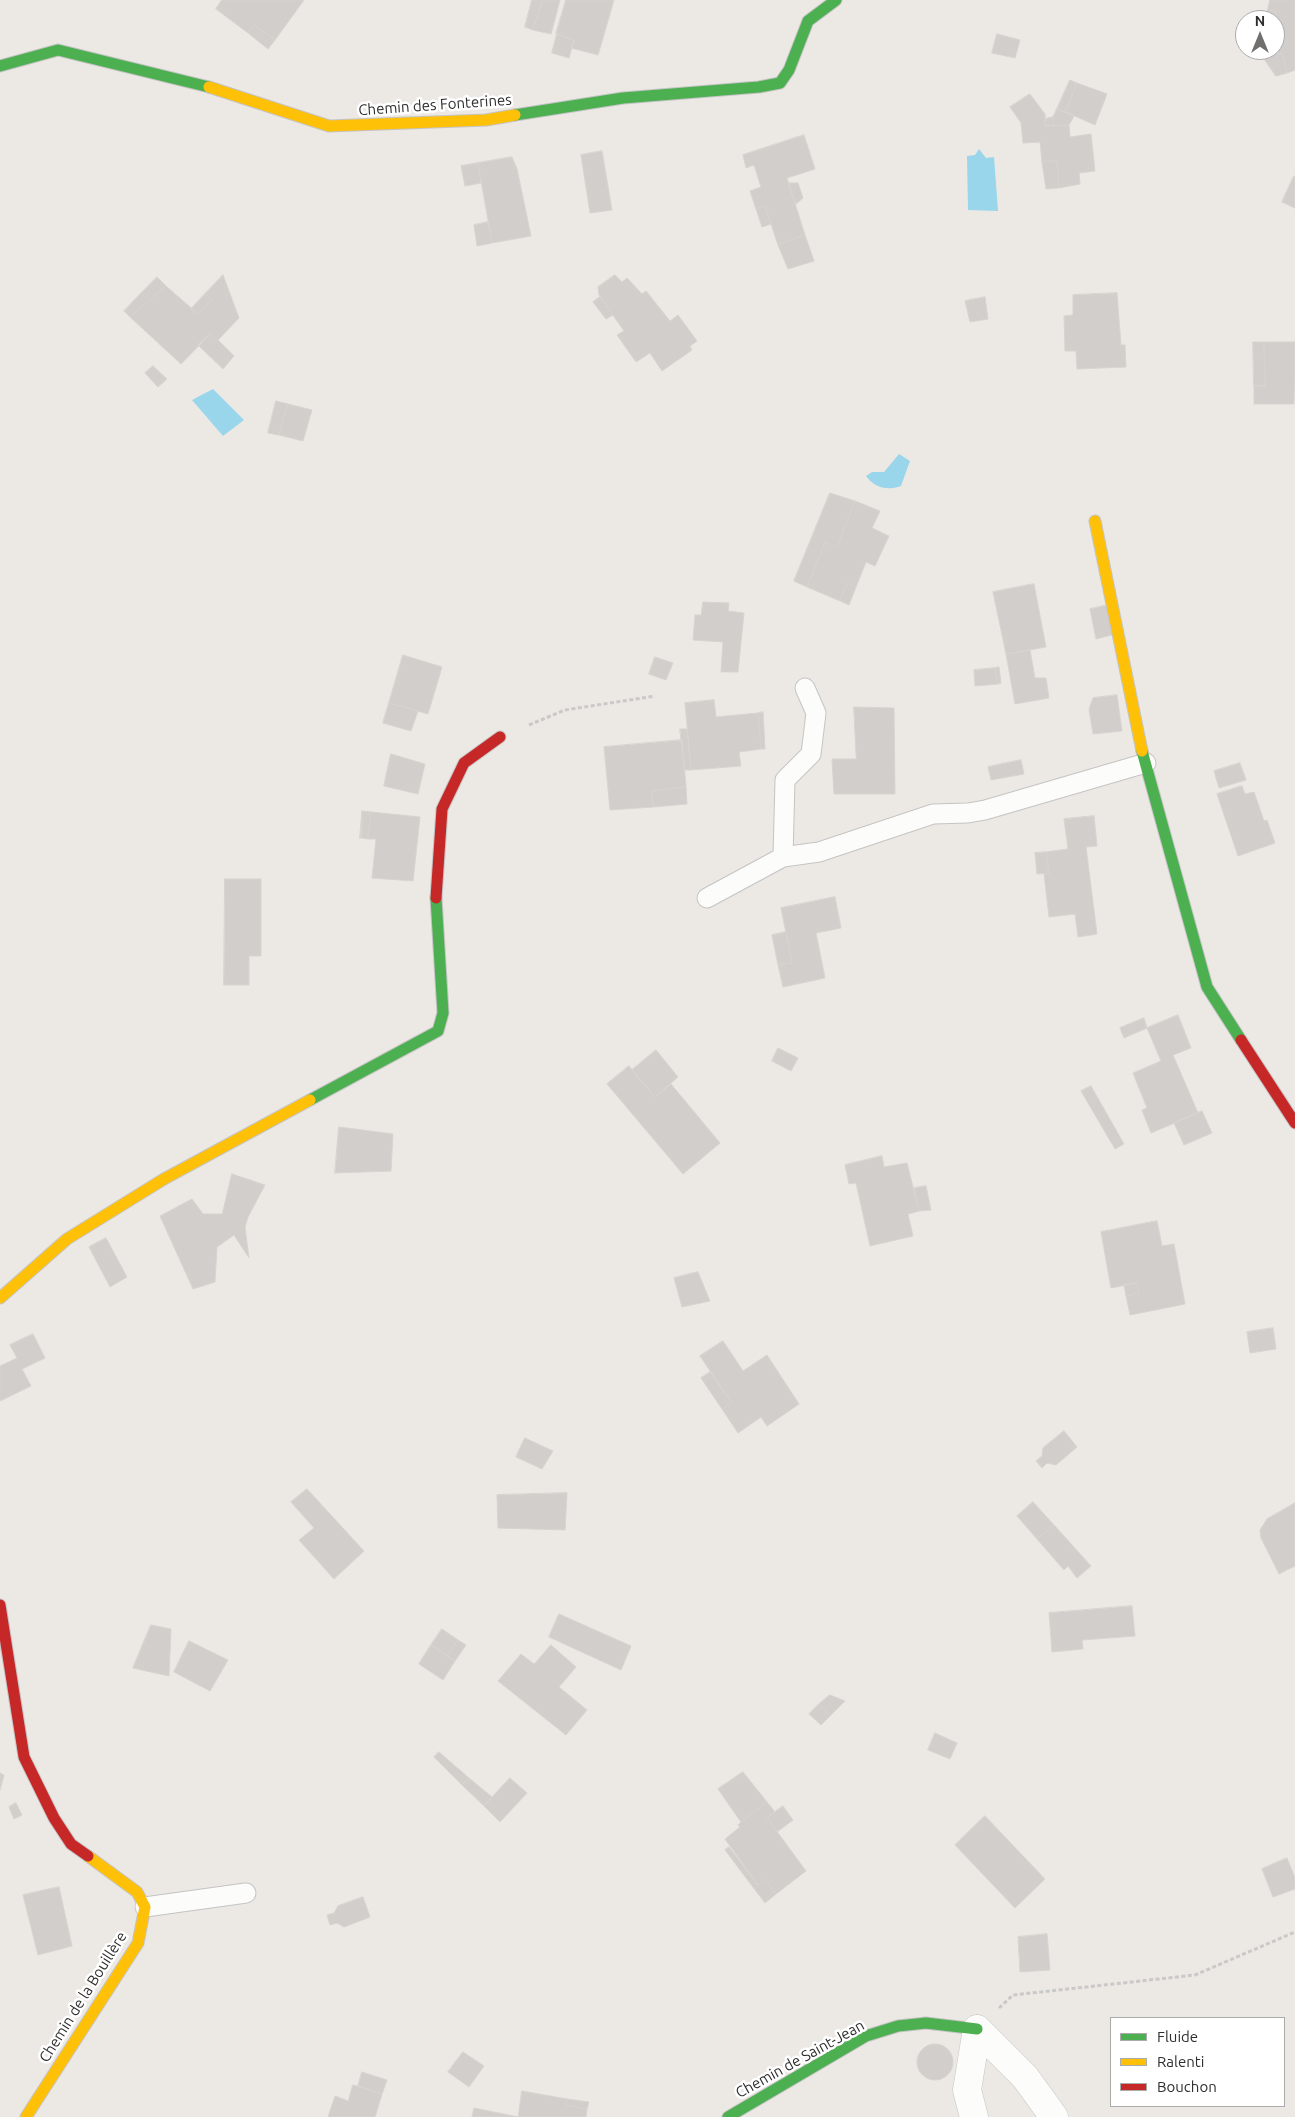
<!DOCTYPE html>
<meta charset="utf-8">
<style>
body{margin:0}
#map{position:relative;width:1295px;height:2117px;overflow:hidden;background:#ece8e4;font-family:Ubuntu,sans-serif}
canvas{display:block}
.legend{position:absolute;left:1110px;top:2017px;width:175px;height:90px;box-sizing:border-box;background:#fff;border:1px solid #ababab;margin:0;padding:6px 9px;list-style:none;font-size:15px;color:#2e2e2e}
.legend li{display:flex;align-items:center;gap:10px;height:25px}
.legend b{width:25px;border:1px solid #ababab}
.north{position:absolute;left:1235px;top:10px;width:50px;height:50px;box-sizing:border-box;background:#fff;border:1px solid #ababab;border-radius:50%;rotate:0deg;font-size:14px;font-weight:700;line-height:20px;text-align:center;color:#2e2e2e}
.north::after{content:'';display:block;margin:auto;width:18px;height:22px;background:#706f6e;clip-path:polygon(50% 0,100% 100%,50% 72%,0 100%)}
</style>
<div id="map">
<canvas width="1295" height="2117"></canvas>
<ul class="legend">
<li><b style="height:6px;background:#4caf50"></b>Fluide</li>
<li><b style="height:6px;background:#ffc107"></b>Ralenti</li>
<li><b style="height:6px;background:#c62828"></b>Bouchon</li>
</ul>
<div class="north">N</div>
</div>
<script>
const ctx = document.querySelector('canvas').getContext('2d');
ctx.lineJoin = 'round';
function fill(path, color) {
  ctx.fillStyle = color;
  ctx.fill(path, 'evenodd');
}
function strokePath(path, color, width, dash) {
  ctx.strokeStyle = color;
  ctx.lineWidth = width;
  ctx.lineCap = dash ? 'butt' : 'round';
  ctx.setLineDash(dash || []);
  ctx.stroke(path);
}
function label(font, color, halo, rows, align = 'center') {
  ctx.font = font + ' Ubuntu,sans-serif';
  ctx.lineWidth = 5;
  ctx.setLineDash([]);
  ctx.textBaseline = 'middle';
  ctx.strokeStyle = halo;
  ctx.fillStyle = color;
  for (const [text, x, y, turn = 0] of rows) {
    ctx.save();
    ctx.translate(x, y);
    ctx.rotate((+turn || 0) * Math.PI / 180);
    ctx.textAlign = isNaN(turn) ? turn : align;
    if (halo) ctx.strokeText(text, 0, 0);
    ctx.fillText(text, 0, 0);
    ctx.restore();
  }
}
fill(new Path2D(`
 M979,149L986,158L994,157L998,211L968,210L967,156L975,155Z
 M213,389L244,420L223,436L192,400Z
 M899,454L910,461L901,486C887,491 875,488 866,476L872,472H884Z`), '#99d6ec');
const building = new Path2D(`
 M222,0H304L275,40L254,25L248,33L216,9Z
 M532,0H543L533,30L525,27Z
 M543,0H560L551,34L533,30Z
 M566,0H614L598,55L571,48L574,40L556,34Z
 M1270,0H1295V70L1287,73L1282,54L1265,50H1275L1274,20L1276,12L1268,9Z
 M1268,9L1276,12L1274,20H1265Z
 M254,25L275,40L268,49L248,33Z
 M557,34L574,40L569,58L552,53Z
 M997,34L1020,40L1015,58L992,53Z
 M1258,50L1282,54L1287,73L1276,76Z
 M1070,80L1077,83L1066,112L1057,109Z
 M1077,83L1107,94L1095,125L1066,112Z
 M1030,94L1045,114V126L1069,125L1070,137L1091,134L1095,171L1079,173L1080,184L1059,188L1057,161L1042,162L1040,142L1023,143L1021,123L1010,107Z
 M1057,109L1074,116L1069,125L1054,126L1053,117Z
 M1053,117L1054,126H1045V119Z
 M804,135L815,169L787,178L805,235L778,245L765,206L756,209L750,191L761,187L754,165L746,168L743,155Z
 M602,151L612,210L590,213L581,155Z
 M512,157L517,169L531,236L492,243L478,163Z
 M1057,161L1059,188L1046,189L1042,162Z
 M478,163L481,183L465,186L461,166Z
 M1294,176L1295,177V208L1282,202Z
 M788,183H798L803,198L796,204Z
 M765,206L771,224L762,227L756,209Z
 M488,222L492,243L477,246L474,225Z
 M805,235L814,261L788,269L778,245Z
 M223,275L239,318L218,340L211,333L181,364L130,317L166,286L198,314L212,299L205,294Z
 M615,275L622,282L627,278L642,294L646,291L670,321L678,315L697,341L690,346L692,350L662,371L650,353L636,362L617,335L624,331L599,295L598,287Z
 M157,277L166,286L130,317L124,311Z
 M1117,293L1121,345H1125L1126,367L1077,369L1076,351H1065L1064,316L1073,315V295Z
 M205,294L212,299L198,314L191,309Z
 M600,297L613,315L606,319L593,302Z
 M985,297L988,319L970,322L965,301Z
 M211,333L234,356L223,369L198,345Z
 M1253,342H1264L1265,386H1254Z
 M1264,342H1295L1294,404H1254V386H1265Z
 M153,366L167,379L158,387L145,373Z
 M276,401L288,404L279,435L268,433Z
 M288,404L312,410L303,441L279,435Z
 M830,493L855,501L837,547L825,542L807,587L794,581Z
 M855,501L880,511L872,528L889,536L875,566L866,562L856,587L847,583L840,601L807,587L825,542L837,547Z
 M847,583L856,587L849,605L840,601Z
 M1034,584L1046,647L1006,654L993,592Z
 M703,602L729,603L728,611L744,613L738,672H721L723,642L693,640L695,615H701Z
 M1108,605L1115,634L1096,639L1090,609Z
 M1030,650L1035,678H1046L1049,698L1015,704L1006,654Z
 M403,655L442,667L428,714L389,703Z
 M655,657L673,663L666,680L649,674Z
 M999,667L1001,683L998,684L995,668Z
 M995,668L998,684L975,686L974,670Z
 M1117,695L1122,731L1093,734L1089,709L1093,698Z
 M714,700L716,717L758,713L761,749L739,752L741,766L691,770L685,703Z
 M389,703L418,711L411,731L383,723Z
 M854,707L894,708L895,794H834L832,759H856Z
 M763,712L765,749H761L758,713Z
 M680,729H687L691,770H685Z
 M682,740L686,787L652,791L653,807L610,810L604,747Z
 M391,754L425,764L418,794L384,786Z
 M1021,760L1024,774L991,780L988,767Z
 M1240,763L1246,780L1219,788L1214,771Z
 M1242,786L1245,794L1254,792L1264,821L1267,820L1275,843L1238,856L1217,794Z
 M686,787L687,804L653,807L652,791Z
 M362,811V838H360Z
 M362,811L371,812L368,839L362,838Z
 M371,812L420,817L413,881L372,878L376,839H368Z
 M1094,816L1097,846L1086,847L1097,934L1078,937L1075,914L1049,917L1044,874L1049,873L1046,852L1068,849L1064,819Z
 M1046,852L1049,873L1037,874L1035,853Z
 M225,879H261V956H249V985H224Z
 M835,897L841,928L816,933L825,978L783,987L778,965L792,963L781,908Z
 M786,932L792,963L778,965L772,935Z
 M1178,1015L1191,1048L1173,1055L1198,1113L1151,1133L1142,1110L1147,1108L1133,1073L1161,1061L1147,1028Z
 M1144,1018L1147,1028L1124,1038L1120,1028Z
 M778,1048L798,1058L791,1071L772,1061Z
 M656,1050L678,1077L655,1097L632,1070Z
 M629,1066L655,1097L671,1084L720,1143L683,1174L607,1084Z
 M1091,1086L1124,1144L1115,1149L1081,1091Z
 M1202,1111L1212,1133L1184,1145L1174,1123Z
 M339,1127L393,1134L391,1171L335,1173Z
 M882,1156L884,1167L907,1163L919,1211L908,1214L913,1236L870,1246L856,1183L849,1184L845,1165Z
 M232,1174L265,1185L248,1217L245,1227L249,1258L234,1235L217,1247L215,1282L193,1289L160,1216L192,1199L203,1214H222Z
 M926,1186L931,1210L919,1211L914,1188Z
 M1157,1221L1162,1246L1174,1244L1185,1304L1130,1315L1126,1296L1139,1293L1137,1283L1111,1288L1101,1232Z
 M106,1238L127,1277L110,1287L89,1247Z
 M698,1272L710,1301L682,1307L674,1278Z
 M1137,1283L1139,1293L1126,1296L1124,1285Z
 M1273,1328L1276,1349L1250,1353L1247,1332Z
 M33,1334L45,1358L22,1369L31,1386L0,1401V1366L17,1358L10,1345Z
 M723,1341L743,1371L767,1355L799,1404L767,1426L761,1417L738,1433L722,1409L732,1403L700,1356Z
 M710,1372L732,1403L722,1409L701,1378Z
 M1064,1431L1077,1447L1056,1465L1047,1463L1042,1468L1036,1461L1042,1456L1043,1448Z
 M525,1438L553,1451L542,1469L516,1457Z
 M307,1489L364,1551L334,1579L299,1540L314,1528L291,1502Z
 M567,1493L565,1530L498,1528L497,1495Z
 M1033,1502L1054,1525L1037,1539L1017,1516Z
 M1295,1503V1566L1279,1574L1261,1538L1260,1530L1267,1519Z
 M1054,1525L1091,1566L1077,1578L1068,1566L1064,1570L1037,1539Z
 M1132,1606L1135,1636L1082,1640L1083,1649L1052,1652L1049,1613Z
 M559,1614L631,1646L621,1670L549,1637Z
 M151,1625L171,1629L169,1676L133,1668Z
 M442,1629L458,1640L447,1656L431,1645Z
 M458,1640L466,1645L455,1661L447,1656Z
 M189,1641L228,1660L210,1691L174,1672Z
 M431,1645L455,1661L443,1680L419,1664Z
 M551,1645L576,1667L559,1687L587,1710L566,1735L498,1681L521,1654L534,1664Z
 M830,1695L845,1701L830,1716L819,1704Z
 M819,1704L830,1716L821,1725L809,1714Z
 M935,1733L957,1743L950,1759L928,1750Z
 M439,1752L469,1778L462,1785L434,1757Z
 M743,1772L767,1802L741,1822L718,1789Z
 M0,1773L4,1775L0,1790Z
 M469,1778L492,1797L484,1806L462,1785Z
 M510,1778L527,1793L500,1822L484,1806Z
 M767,1802L775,1812L767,1818L806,1871L776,1894L765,1879L758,1885L725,1839L740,1827L738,1825L741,1822Z
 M16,1803L22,1815L14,1819L9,1807Z
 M783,1806L793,1820L777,1832L767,1818Z
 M985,1816L1045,1879L1015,1908L955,1845Z
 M729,1847L758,1885L765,1879L776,1894L765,1903L725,1850Z
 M1287,1858L1295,1878V1889L1273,1897L1262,1869Z
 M59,1887L72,1946L38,1955L23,1895Z
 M363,1897L370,1917L344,1927L337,1923L330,1925L327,1915L334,1913L338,1906Z
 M1047,1934L1050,1970L1020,1972L1018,1937Z
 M917 2062a18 18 0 1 1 36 0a18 18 0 1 1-36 0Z
 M463,2052L484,2066L469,2087L448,2072Z
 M362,2072L387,2080L382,2094L358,2086Z
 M353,2085L382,2094L375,2117H328L335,2096L348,2101Z
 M522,2091L567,2099L566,2105L587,2109L586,2117H472L474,2108L518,2117Z
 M567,2099L589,2102L587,2109L566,2105Z`);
fill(building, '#d1cecb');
strokePath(building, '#d7d4d0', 1);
const lane = new Path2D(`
 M783,857L785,780L811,754L816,713L805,688
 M707,898L783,857L819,852L933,814L968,813L985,810L1146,763
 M145,1907L246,1893`);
const street = new Path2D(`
 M977,2029L1025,2077L1054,2117
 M974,2117L967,2090L977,2029`);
const fast = new Path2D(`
 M0,66L58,50L209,87
 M515,115L623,98L759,87L780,83L789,70L808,21L836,0
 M1142,751L1207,987L1241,1040
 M310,1100L438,1031L443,1013L436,898
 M728,2117L866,2036L898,2026L926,2023L977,2029`);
const slow = new Path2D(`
 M209,87L329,126L486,120L515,115
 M1095,521L1142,751
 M0,1298L67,1239L164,1179L310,1100
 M26,2117L138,1943L145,1907L137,1892L88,1856`);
const jam = new Path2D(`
 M436,898L442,809L464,763L500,737
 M1241,1040L1295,1123
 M0,1605L24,1757L54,1818L71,1844L88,1856`);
strokePath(lane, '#c5c4c5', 21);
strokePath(street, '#c5c4c5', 29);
strokePath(fast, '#c5c4c5', 13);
strokePath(slow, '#c5c4c5', 13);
strokePath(jam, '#c5c4c5', 13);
strokePath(new Path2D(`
 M529,725L565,710L655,696
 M999,2008L1013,1995L1195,1975L1295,1932`), '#c9c9c8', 3, [4, 2.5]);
strokePath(lane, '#fcfcfb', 19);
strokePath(street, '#fcfcfb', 28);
strokePath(fast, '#4caf50', 11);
strokePath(slow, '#ffc107', 11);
strokePath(jam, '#c62828', 11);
label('15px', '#2e2e2e', '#fff', [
 ["Chemin des Fonterines",435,105,-4],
 ["Chemin de la Bouillère",83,1997,-58],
 ["Chemin de Saint-Jean",800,2059,-29]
]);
</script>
